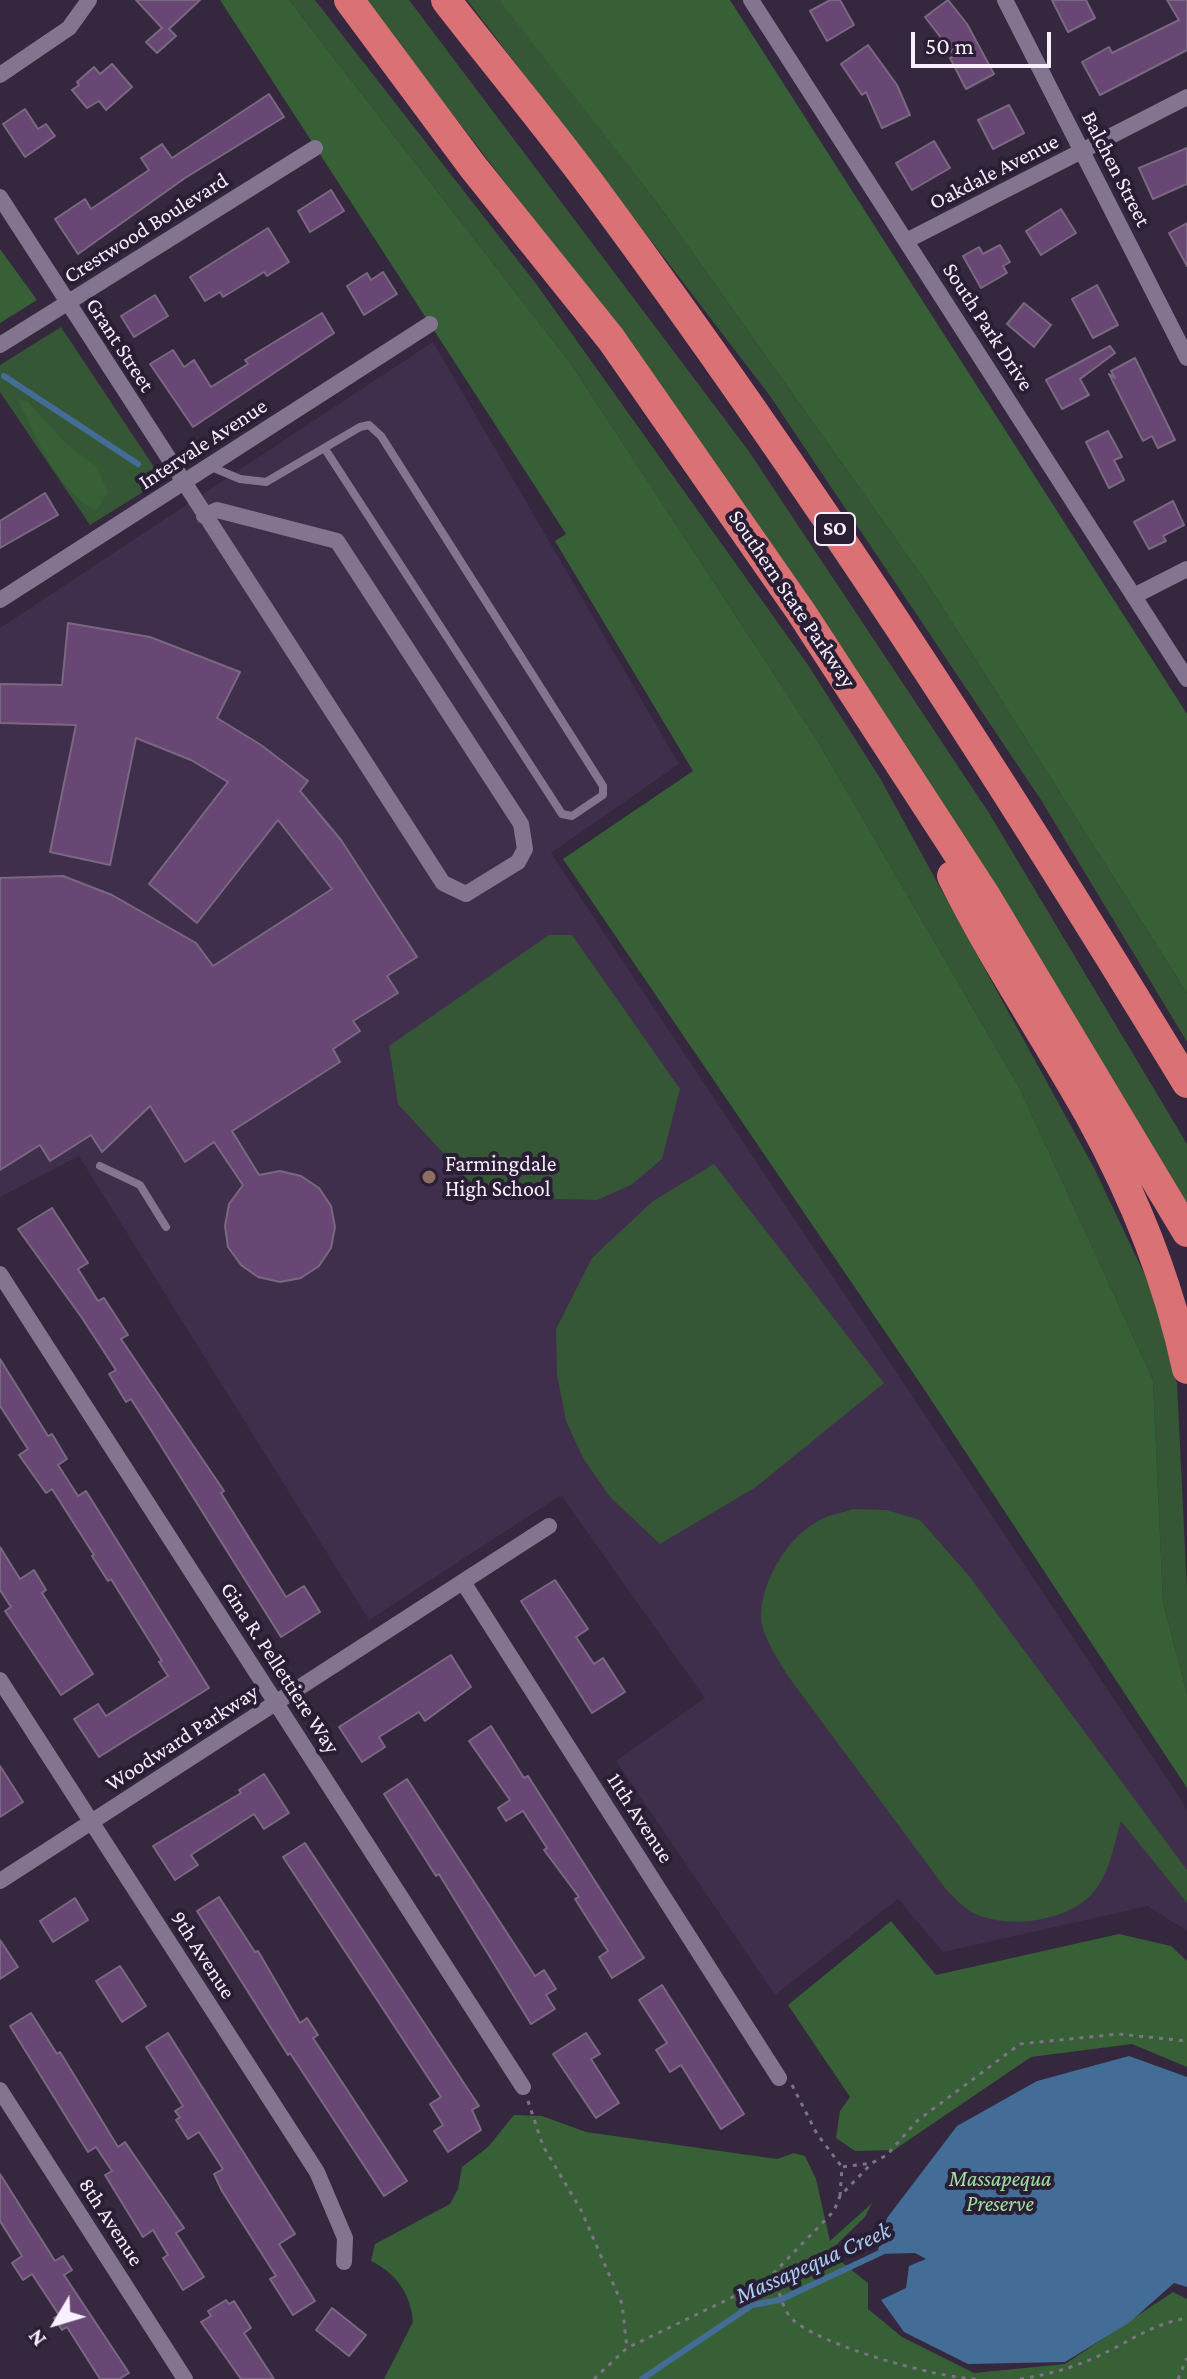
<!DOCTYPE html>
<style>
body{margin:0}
#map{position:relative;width:1187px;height:2379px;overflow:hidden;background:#34273e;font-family:"Crimson Pro",serif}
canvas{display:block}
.north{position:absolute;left:16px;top:2283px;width:80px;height:80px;-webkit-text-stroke:6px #2a1e34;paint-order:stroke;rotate:232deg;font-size:22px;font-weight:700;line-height:32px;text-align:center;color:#f7effe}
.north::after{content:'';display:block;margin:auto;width:28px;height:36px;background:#f7effe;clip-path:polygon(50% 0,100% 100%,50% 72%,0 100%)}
.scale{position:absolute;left:911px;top:32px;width:140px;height:36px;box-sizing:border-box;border:4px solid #f7effe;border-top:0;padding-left:10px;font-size:24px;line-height:28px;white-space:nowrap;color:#f7effe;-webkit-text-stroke:6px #2a1e34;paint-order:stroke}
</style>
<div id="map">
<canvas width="1187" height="2379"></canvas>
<div class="north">N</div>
<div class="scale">50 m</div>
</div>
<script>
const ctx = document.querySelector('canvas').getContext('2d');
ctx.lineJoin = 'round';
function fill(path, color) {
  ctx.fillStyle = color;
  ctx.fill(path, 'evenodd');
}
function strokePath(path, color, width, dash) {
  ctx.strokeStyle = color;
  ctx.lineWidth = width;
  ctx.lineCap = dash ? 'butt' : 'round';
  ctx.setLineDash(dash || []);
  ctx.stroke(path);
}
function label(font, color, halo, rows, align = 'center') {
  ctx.font = font + ' "Crimson Pro",serif';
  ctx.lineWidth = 8;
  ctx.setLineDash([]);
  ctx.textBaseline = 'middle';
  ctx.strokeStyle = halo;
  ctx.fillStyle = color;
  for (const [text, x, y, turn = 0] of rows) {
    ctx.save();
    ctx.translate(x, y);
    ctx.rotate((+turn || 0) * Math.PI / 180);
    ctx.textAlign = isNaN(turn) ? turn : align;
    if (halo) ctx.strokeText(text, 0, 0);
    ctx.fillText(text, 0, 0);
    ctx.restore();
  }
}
fill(new Path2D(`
 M433,342L679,764L551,853L1183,1803L1187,1810V1931L1148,1906L943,1952L898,1899L775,1995L616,1761L705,1698L561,1495L369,1620L79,1156L0,1197V628Z`), '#3f2f4c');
fill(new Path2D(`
 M289,0H315L537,285L808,665L880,778L1094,1168L1152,1290L1177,1383L1187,1590V1694L1163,1602L1153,1380L1020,1089L817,740L571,364Z
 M365,0H409L748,450L989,813L1187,1144V1216L587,289Z
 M467,0H499L506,8L658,204L929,586L1187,993V1042L1041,800L770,396Z
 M61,327L160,476H156V484L90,525L0,392V365Z
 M549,935H572L680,1089L662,1159L631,1185L597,1200L515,1198L468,1180L398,1104L389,1046Z
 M714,1164L884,1383L756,1487L660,1544L610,1497L583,1458L566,1421L557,1374L556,1329L592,1258L653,1201Z
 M853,1509L887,1510L920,1520L969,1576L1187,1870V1903L1121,1821C1113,1846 1110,1875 1091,1895C1063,1923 1007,1929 973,1913C963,1908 953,1896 945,1888L788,1676C778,1659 760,1634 761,1614C763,1579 787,1538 818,1521C828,1515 842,1513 853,1509Z`), '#355735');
fill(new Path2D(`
 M220,0H289L571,364L817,740L1020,1089L1153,1380L1163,1602L1187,1694V1788L922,1386L563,859L693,771L555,541L566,534Z
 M499,0H730L1187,714V993L929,586L658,204Z
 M0,249L37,300L0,323Z
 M18,399L28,402L66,444L96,466L108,492L96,511C57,491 36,437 18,399Z
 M891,1921L936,1975L1119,1934L1171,1946L1187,1961V2067L1132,2044L1031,2057L894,2150L855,2151L836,2138L840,2111L850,2097L788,2005Z
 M514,2115L542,2116L586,2132L777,2159L794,2153L805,2156L816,2179L830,2241L872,2203L865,2217L829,2252L868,2283V2309L902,2337L974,2373L1065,2364L1173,2292L1187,2299V2379H384L413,2322C411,2294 396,2273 371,2261L375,2244L450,2204L458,2189L462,2167L488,2147Z`), '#376036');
fill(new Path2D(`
 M1129,2056L1187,2077V2287L1174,2283L1130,2322L1065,2362L968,2364L904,2332L881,2300L906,2288L909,2266L926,2259L915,2253L877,2254L887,2218L957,2126L1037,2081Z`), '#436d96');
strokePath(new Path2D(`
 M4,376L138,464
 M642,2379L752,2305L780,2300L884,2251`), '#436d96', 6);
const building = new Path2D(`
 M136,0H200L169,29L176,36L157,53L146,42L162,28Z
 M830,0H840L854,25L827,41L810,11Z
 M948,0L967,24L994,74L966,89L950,58L955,56L925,17Z
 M1052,0H1086L1095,18L1068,32Z
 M1167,0H1187V50L1100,95L1082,62L1109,47L1112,53L1179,20Z
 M868,45L897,85L910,115L882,128L866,92L862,95L841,64Z
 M112,64L132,87L106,110L99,101L87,108L72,90L79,85L77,82L94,67L100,74Z
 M269,94L284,117L185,178L78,254L55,219L85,199L91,209L149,170L141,158L162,144L172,158Z
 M1009,105L1024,133L993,149L978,120Z
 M25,109L38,129L46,124L55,136L25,157L3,124Z
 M934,141L950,168L912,190L896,163Z
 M1187,148V184L1153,199L1139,168Z
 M331,190L344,211L310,232L298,211Z
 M1061,209L1076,233L1041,255L1026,231Z
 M1187,223V266L1169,233Z
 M268,228L289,262L267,276L264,272L223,297L220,292L205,301L190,277Z
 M1000,245L1010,262L1003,266L1007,273L981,288L963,256L979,247L983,254Z
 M383,272L397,294L364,315L347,286L367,273L371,280Z
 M1097,285L1118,325L1093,338L1072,299Z
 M155,295L168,316L134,337L121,316Z
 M1024,303L1051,325L1034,347L1007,324Z
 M322,313L334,333L193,427L150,364L173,350L184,367L194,360L211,387L248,364L245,360Z
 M1110,346L1115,353L1080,379L1089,395L1062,409L1046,380Z
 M1135,358L1175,440L1158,448L1152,436L1143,441L1109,374L1115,378L1111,371Z
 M1108,431L1122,457L1114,460L1124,480L1109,488L1086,442Z
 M45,493L58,515L0,548V521Z
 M1173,501L1184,525L1163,536L1166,541L1149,549L1134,522Z
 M68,623L150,637L240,672L217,718L261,745L308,781L300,791L341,840L417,957L387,976L398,993L353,1021L360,1031L333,1049L340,1062L232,1131L259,1175L280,1171L301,1176L319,1188L331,1206L335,1227L331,1248L319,1266L301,1278L280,1282L258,1277L241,1265L228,1247L225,1226L229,1204L243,1185L214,1142L185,1162L150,1106L102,1152L91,1135L50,1161L40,1145L0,1170V878L63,876L112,895L196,943L213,966L332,889L278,820L197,923L149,884L228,782L191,760L136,738L110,865L50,852L76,725L0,723V684L62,685Z
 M52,1208L88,1263L78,1269L98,1301L104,1298L128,1335L121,1339L224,1491L221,1493L286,1597L304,1586L320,1612L281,1637L151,1430L131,1399L126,1402L109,1374L116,1370L82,1318L18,1229Z
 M0,1359L48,1436L52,1434L67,1459L58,1465L78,1496L86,1491L209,1688L99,1757L74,1719L98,1704L106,1716L168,1676L159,1662L162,1661L111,1579L108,1581L92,1556L94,1555L52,1489L46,1493L19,1455L28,1449L0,1406Z
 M0,1547L20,1579L34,1570L46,1590L42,1593L93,1674L61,1695L5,1611L11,1607L0,1590Z
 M555,1580L588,1629L576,1637L594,1664L603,1658L625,1692L592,1713L521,1601Z
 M451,1655L471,1687L425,1721L419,1712L379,1737L385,1747L362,1762L339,1727Z
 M491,1726L524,1778L528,1776L644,1958L612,1978L599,1957L608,1951L575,1899L579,1897L544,1850L547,1848L523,1811L506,1821L498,1808L510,1800L469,1741Z
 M0,1766L23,1802L0,1817Z
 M264,1774L289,1813L264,1829L254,1814L191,1855L198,1865L175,1880L153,1846L241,1793L239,1790Z
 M407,1779L535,1976L544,1970L556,1989L546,1995L555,2009L531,2024L439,1874L436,1876L384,1794Z
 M305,1843L479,2106L472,2110L481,2130L448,2152L434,2131L443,2125L430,2104L441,2097L283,1857Z
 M219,1897L255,1952L258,1951L300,2023L307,2018L318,2035L313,2038L407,2181L384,2196L290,2053L288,2055L197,1911Z
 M75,1898L88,1920L53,1942L40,1921Z
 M0,1940L18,1967L0,1979Z
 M120,1966L146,2006L122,2022L96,1981Z
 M662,1985L744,2114L721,2129L681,2065L670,2072L656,2050L667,2043L639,2000Z
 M31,2013L57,2054L60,2052L118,2147L125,2142L184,2228L176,2233L204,2277L183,2290L163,2258L168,2255L153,2230L143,2237L105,2175L112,2171L96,2147L88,2152L10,2026Z
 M168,2033L295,2234L279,2244L315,2301L293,2315L270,2279L276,2276L222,2191L214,2174L223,2169L199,2132L188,2139L176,2120L180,2117L175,2111L183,2106L146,2047Z
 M586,2033L600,2054L591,2059L619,2103L596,2118L553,2054Z
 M0,2174L55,2261L63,2256L72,2270L64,2275L129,2373L119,2379H100L67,2327L62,2330L54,2318L59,2315L32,2274L23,2280L12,2263L22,2256L0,2221Z
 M226,2300L229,2304L234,2301L251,2328L244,2333L274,2379H241L201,2322L211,2316L208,2311Z
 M332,2308L366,2335L349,2356L316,2330Z`);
fill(building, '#684774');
strokePath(building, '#796880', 2);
strokePath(new Path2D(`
 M792,2085L817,2134L842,2167
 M528,2101L543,2146L581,2210L622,2304L627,2348
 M840,2196L842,2167L872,2163L887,2155L917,2121L1020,2044L1118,2034L1187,2041
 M773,2274C778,2287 783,2312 793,2320C823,2346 936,2378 977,2379
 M594,2379L627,2348L766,2281L834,2211L840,2196L872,2163
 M1020,2379C1046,2375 1069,2369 1094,2358C1128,2343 1149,2325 1187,2318
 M1178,2379L1187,2358`), '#7d7286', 3, [4, 6]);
strokePath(new Path2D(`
 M209,466L240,479L266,482L360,427L369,425L381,436L603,786V795L572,816L562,814L325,449
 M100,1166L140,1185L166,1227`), '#837590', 8);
strokePath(new Path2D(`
 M751,0L1187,679
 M1005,0L1187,358
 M0,75L69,28L89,0
 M0,197L443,883L466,894L518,862L525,849L521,824L337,541L217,510L204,516
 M906,241L1187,97
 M0,345L315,148
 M1134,596L1187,569
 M0,600L430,324
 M0,1274L523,2087
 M463,1582L779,2078
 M0,1680L317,2172L345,2238L344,2262
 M0,1881L549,1526
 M0,2090L185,2379`), '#837590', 16);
strokePath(new Path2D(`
 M349,0L473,167L611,339L801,612L985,895L1187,1232
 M446,0C497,66 551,130 600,197C811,483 1003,780 1187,1083
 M952,876C993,959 1044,1034 1089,1114C1133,1194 1168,1279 1187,1369`), '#da7175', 30);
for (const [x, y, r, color] of [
 [429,1177,8,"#8d6e63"]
]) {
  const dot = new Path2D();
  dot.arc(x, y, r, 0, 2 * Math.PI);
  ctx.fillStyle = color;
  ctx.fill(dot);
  strokePath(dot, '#2a1e34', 3);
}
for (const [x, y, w] of [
 [835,529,40]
]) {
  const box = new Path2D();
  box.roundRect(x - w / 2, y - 16, w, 32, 6);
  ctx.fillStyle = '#2a1e34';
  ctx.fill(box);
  strokePath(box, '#f7effe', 2);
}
label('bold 20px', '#f7effe', null, [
 ["SO",835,529]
]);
label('22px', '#f7effe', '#2a1e34', [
 ["Balchen Street",1116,169,63],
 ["Oakdale Avenue",994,172,-27],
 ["Crestwood Boulevard",146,228,-32],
 ["South Park Drive",988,327,57],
 ["Grant Street",120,345,57],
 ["Intervale Avenue",203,444,-33],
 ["Southern State Parkway",792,599,56],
 ["Gina R. Pellettiere Way",280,1668,57],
 ["Woodward Parkway",182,1738,-33],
 ["11th Avenue",640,1818,57],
 ["9th Avenue",203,1955,57],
 ["8th Avenue",111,2222,57]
]);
label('22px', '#f7effe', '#2a1e34', [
 ["Farmingdale",445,1164],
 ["High School",445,1189]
], 'left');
label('italic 22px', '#a0e09f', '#2a1e34', [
 ["Massapequa",1000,2179],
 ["Preserve",1000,2204]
]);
label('italic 24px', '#a9cef4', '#2a1e34', [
 ["Massapequa Creek",813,2263,-24]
]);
</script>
